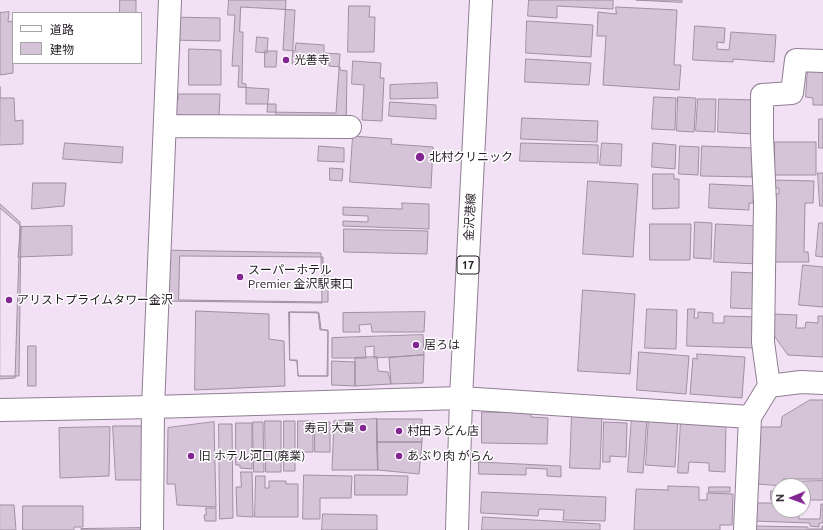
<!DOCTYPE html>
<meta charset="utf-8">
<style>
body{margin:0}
#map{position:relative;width:823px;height:530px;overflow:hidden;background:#f2e0f5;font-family:Ubuntu,"Noto Sans JP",sans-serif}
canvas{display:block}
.legend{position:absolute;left:12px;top:12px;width:130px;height:52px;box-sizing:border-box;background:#fff;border:1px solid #a7a4a7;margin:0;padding:5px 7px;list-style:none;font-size:12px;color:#231c24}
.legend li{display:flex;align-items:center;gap:8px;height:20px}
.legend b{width:20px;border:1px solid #a7a4a7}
.north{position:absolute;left:771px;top:478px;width:40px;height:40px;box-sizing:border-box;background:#fff;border:1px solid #a7a4a7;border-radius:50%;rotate:269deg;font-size:11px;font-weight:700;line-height:16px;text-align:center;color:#231c24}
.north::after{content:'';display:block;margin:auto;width:14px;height:18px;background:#822692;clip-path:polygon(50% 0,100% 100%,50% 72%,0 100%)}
</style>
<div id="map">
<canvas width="823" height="530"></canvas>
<ul class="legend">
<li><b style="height:5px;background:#fff"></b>道路</li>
<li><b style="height:11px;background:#d5c3d8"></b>建物</li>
</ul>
<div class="north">N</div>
</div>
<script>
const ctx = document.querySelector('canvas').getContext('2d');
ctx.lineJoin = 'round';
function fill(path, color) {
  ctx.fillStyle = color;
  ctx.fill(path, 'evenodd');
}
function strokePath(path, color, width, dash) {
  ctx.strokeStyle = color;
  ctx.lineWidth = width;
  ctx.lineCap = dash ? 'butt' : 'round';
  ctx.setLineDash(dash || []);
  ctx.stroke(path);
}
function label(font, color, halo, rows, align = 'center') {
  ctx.font = font + ' Ubuntu,"Noto Sans JP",sans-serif';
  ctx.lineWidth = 3;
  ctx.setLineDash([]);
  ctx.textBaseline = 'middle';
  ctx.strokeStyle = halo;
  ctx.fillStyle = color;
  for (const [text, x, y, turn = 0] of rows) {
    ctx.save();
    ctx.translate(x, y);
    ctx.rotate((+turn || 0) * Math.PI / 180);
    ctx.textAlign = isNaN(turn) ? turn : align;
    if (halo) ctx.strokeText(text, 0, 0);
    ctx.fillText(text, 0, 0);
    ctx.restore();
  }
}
const building = new Path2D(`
 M120,0H136V13H120Z
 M229,0H286L283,50L295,51L296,43L324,45V53L340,54L336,113L267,112L269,89L238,87L239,66H232L235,15H228ZM257,37L268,38L267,53L256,52Z
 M529,0H613V9L557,6V18L528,16Z
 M636,0H682V2Z
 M349,6H370L369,17H375L374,52H348Z
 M241,7L295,10L292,64H304V57L329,59V66L340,67V70L347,71L346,133L276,131V104H246V84L242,83L243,32H240Z
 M616,7L677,10L674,65H681L679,90L603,85L606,36H597L598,12L616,14Z
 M9,12L8,22L13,21V73L0,75V13Z
 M169,17L220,18V41L169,40Z
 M527,21L593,25L591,57L526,53Z
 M695,26L725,28L724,43L717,42V49L729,50L731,32L776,35L774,62L733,59V62L693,60Z
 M189,49L221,50V85H189Z
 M265,51H277L276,67H265Z
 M526,59L591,63L589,85L525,82Z
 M353,61L381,63L380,78H384L382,121L362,120L364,85L352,84Z
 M808,68H823V105H813V98L806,97Z
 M437,83L438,98L390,99V85Z
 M0,87V98H14L15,121L23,120V144L0,145Z
 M178,94H220L219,117L173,115V99H178Z
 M654,97L676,98L675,130L652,129Z
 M678,97L696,98L694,132L677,131Z
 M698,99H716L715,132L696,131Z
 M719,99L755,100L753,134L718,132Z
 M390,102L436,105V119L389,116Z
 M522,118L598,121L597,142L521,139Z
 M819,119H823V148H819Z
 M353,136L392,139L391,144L433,147L431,188L350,182Z
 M775,142H816V175H775Z
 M65,143L123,147L122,163L63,159Z
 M521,143L598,145V163L520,161Z
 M602,143L622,144L621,166L600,165Z
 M653,143L676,145L675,169L652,167Z
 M319,146L344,148V162L318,161Z
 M680,146L699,147L698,175L679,174Z
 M702,146L753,148L752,177L701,176Z
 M330,168L343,169L342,181L330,180Z
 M818,173H823V206H820Z
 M653,174H674V179H679V208L653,209Z
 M774,180L814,181L813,203H805L804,252H808L809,262H774L775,194H779V188H774Z
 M588,181L638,184L633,257L583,254Z
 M33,183H66L64,206L32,209Z
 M710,184L754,186L753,203H749V210L709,208Z
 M402,203L429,204V229L343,226V221L368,222V216L343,215V207L402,209Z
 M0,204L20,222L15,378L0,379Z
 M0,208L21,226L19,376H0Z
 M695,222L712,223L711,259L694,258Z
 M819,223H823V257L816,256Z
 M650,224H691L690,260H650Z
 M716,224L760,226L759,264L714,262Z
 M72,226V255L18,257L21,227Z
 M344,229L428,231L427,254L344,252Z
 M160,250L321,253L322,303L159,301Z
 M180,256L323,257V275H328V302L179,300Z
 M803,265L823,267V307L799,305Z
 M732,272L757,273L756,309L731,308Z
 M583,290L635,294L630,374L578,371Z
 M647,309L677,310L676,349L645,348Z
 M688,309H695L694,318H698V312L713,313V323H724V316L757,317L756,348L687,346Z
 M196,311L269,314V339L284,341L285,386L195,390Z
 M289,312L319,313L321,329L328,331L327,376H298L297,361L290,360Z
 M290,312H318L320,330H328V376H298L297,360H290Z
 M425,312L424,332H372L371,324L359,325L360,332H343V313Z
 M772,314L797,315L796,328H805L806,322L818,323V316H823V357L788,355L775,337Z
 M423,335L424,355L374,358V346L365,347L366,358H332V338Z
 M28,346H36V386H28Z
 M639,352L689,356L686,394L637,390Z
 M697,354L745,357L742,398L690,394L693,358L697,359Z
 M424,355L423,383L391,384L389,358Z
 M377,357L378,371L388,372L391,384L355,386V358Z
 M332,361L355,362V386L332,385Z
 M810,400H823V479H783V486L758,484V427H781L782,417Z
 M482,412L531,413V417L548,418L547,444L482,443Z
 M572,414L602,415L600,469L570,468Z
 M649,416L678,417L675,467L646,465Z
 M632,417L647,418L643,473L628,472Z
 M377,419H422V442H377Z
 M377,419L378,470H332L334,421Z
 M265,421H281V472H266Z
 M284,421H295V471H284Z
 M298,421H313V452H298Z
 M681,421L726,423L725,472L709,471V463L689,462L688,473H678Z
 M214,422L216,507L177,505L175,484H167L168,428Z
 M253,422H263L264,472H254Z
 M315,422H330V452H315Z
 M604,422L627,423L626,457L610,456V462H603Z
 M236,423H252V469L240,468V465H236Z
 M219,424H232L233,518L220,519Z
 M113,426H146L143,480H116Z
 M110,427L109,476L60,478L59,428Z
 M377,442H422L419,474L378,470Z
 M479,462L561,466V477L547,476V469L526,468V475L479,474Z
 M241,472H252L253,517L237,516L236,487H241Z
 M304,475L352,476L351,498H320V519H303Z
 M355,475L408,476L407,495H355Z
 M256,476H265V488H269V481H286V484H298V517H255Z
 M823,481V500H803V486H788V482Z
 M668,486L699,487V500H707V493L733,494L732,525H720V530H634L636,489L668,490Z
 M709,487H730V492H709Z
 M771,491H779V500H771Z
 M482,492L606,497L605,521L563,520L564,510L539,509L538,516L481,513Z
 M754,503H779V510H799V519H820L821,504H823V523H819V527L810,526V523L754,521Z
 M0,505H14L16,530H0Z
 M23,506H83V527H74V530H23Z
 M206,508H216V521H205L204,515H206Z
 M323,514L377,515V530H322Z
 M483,517L600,524V530H482Z
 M754,526L808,527V529H822V526H823V530H754Z
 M141,528V530H81V529Z`);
fill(building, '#d5c3d8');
strokePath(building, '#a08fa3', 1);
const minor = new Path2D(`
 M165,126L350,127
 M769,386L763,342L765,203L762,137V95L792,93L796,60L823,61
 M0,410L153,407L461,398L750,417L769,386L801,382L823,383
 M152,530L153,407L170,0
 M745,530L750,417`);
const major = new Path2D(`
 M457,530L461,398L481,0`);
strokePath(minor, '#8f7e92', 24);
strokePath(major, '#8f7e92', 24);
strokePath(minor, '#fff', 22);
strokePath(major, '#fff', 22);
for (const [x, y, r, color] of [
 [286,60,4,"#822692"],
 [420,157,5,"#822692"],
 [240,277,4,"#822692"],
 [9,300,4,"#822692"],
 [416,345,4,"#822692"],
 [363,428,4,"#822692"],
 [399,431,4,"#822692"],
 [191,456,4,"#822692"],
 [399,456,4,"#822692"]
]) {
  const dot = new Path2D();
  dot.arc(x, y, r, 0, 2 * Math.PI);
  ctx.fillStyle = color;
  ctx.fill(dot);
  strokePath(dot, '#fff', 1.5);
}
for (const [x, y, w] of [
 [468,265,22]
]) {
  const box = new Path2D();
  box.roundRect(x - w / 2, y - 9, w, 18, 3);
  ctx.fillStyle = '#fff';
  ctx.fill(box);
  strokePath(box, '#231c24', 1);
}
label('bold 11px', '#231c24', null, [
 ["17",468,265]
]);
label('12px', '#231c24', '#fff', [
 ["光善寺",294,60],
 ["北村クリニック",429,157],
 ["スーパーホテル",248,270],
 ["Premier 金沢駅東口",248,284],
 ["アリストプライムタワー金沢",17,300],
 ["居ろは",424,345],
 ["寿司 大貴",355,428,"right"],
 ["村田うどん店",407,431],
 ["旧 ホテル河口(廃業)",199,456],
 ["あぶり肉 がらん",407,456]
], 'left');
label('12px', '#231c24', '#fff', [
 ["金沢港線",470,217,-87]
]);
</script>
